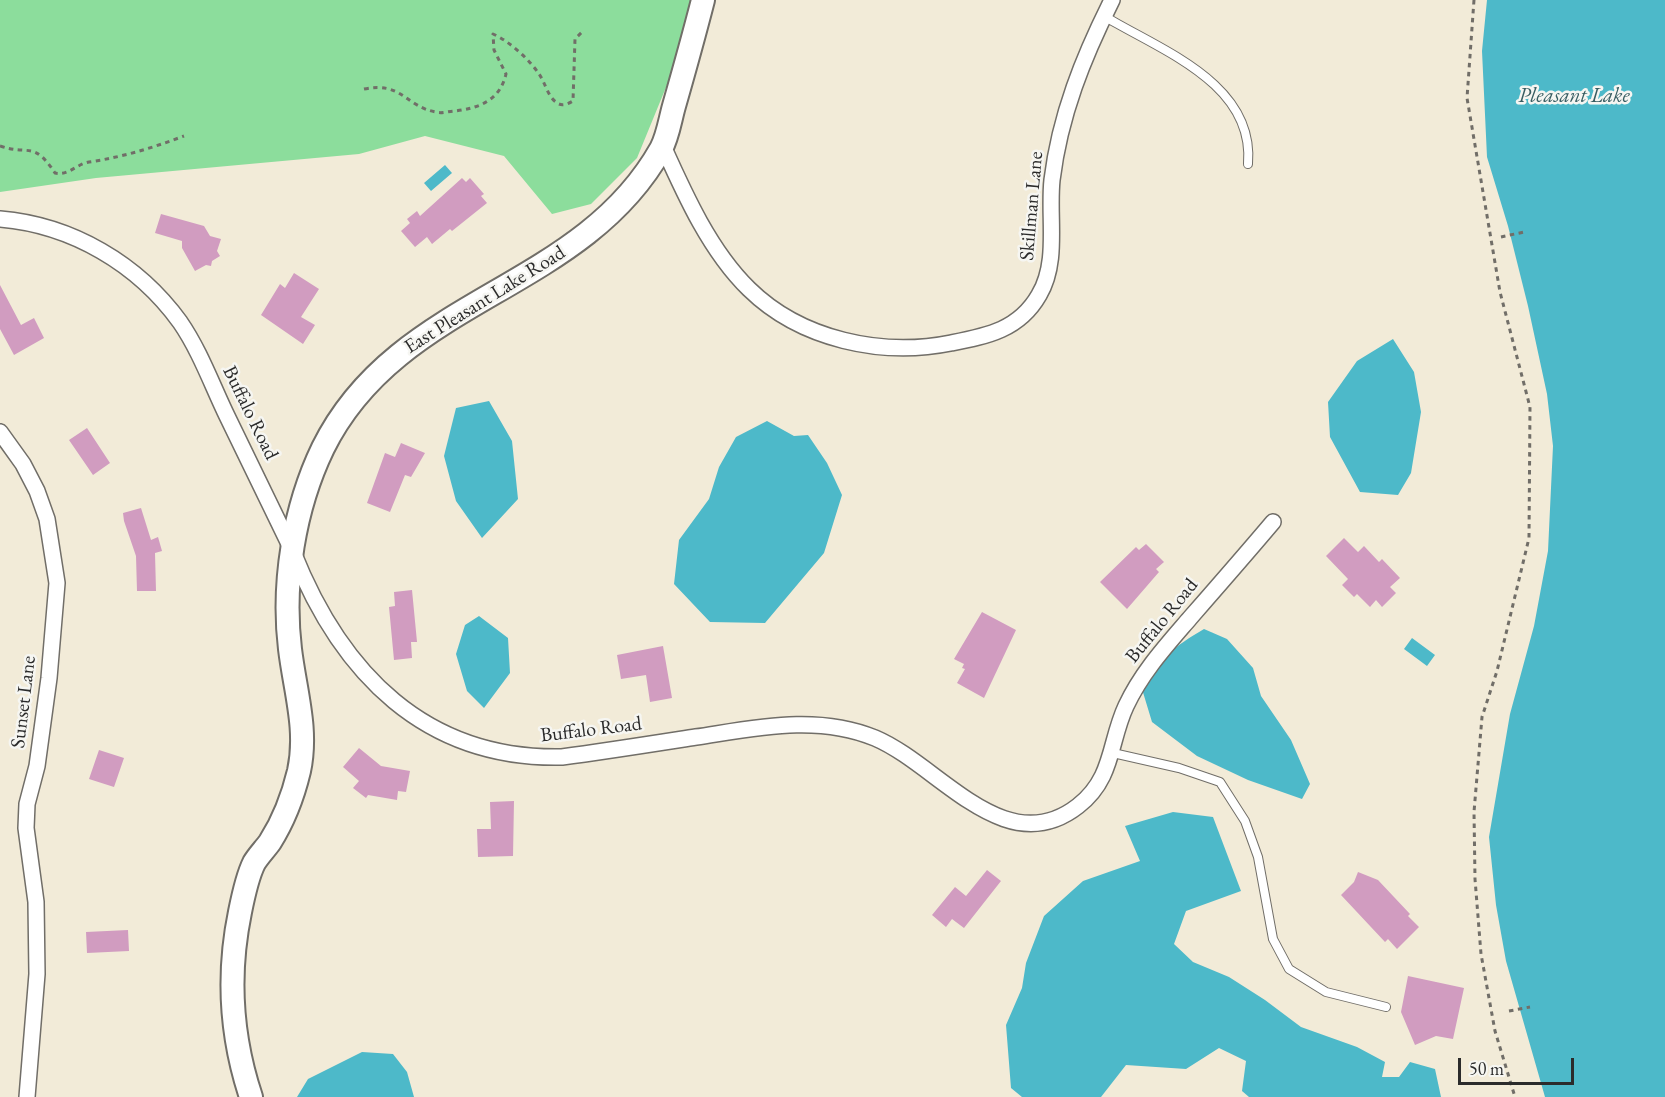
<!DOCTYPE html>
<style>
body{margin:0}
#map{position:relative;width:1665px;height:1097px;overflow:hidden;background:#f2ebd8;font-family:"EB Garamond",serif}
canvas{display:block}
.scale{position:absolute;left:1458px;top:1058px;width:116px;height:27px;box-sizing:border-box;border:3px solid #2b2b2b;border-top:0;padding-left:8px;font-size:18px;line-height:21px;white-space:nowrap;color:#2b2b2b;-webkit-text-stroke:4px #f6f6f2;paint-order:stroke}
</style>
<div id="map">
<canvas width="1665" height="1097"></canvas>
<div class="scale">50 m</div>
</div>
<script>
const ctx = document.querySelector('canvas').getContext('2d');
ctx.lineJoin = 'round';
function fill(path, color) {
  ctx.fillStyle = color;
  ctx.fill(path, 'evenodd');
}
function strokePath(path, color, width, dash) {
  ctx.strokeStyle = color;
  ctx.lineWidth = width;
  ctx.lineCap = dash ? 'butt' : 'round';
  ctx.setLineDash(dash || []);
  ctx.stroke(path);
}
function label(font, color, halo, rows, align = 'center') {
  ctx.font = font + ' "EB Garamond",serif';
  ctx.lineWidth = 5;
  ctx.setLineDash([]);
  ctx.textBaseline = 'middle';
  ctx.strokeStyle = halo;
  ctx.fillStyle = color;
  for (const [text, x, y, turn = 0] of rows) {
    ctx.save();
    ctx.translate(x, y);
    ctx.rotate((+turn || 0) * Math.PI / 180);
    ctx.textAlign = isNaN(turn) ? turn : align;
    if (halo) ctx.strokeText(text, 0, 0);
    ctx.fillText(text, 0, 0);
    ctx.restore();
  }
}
fill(new Path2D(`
 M0,0H692L669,80L637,158L591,204L552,214L504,156L425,136L359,154L96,178L0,192Z`), '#8cdd9c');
fill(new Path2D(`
 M1487,0H1665V1097H1545L1506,961L1496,905L1489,837L1510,714L1534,626L1548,551L1553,446L1547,394L1528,306L1508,226L1487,157L1482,51Z
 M445,165L452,173L431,191L424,183Z
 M1393,339L1414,372L1421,412L1411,473L1398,495L1360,492L1330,437L1328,402L1357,361Z
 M489,401L512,441L518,499L482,538L456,501L444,456L456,408Z
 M767,421L794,436L808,435L827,463L842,495L824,553L765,623L710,622L674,584L679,540L709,499L719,467L736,437Z
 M479,616L508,638L510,673L484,708L467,691L456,654L465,625Z
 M1204,629L1227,639L1253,668L1261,696L1291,740L1310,784L1302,799L1248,780L1197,756L1152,722L1142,689C1157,660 1175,646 1204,629Z
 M1412,638L1435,655L1427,666L1404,649Z
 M1173,812L1213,817L1241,891L1186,911L1174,944L1193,962L1229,977L1265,1000L1301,1027L1357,1047L1385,1062L1382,1077H1399L1410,1062L1435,1069L1441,1097H1249L1242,1091L1246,1061L1219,1048L1186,1069L1126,1065L1101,1097H1022L1011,1088L1006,1025L1022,988L1026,963L1044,916L1083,881L1140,861L1125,826Z
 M362,1052L393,1054L407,1072L414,1097H297L308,1079Z`), '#4db9c9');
fill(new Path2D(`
 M462,178L466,182L470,178L484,194L481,196L487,203L452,231L450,229L432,244L427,237L415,247L401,231L410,223L407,219L417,211L420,216Z
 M161,214L204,226L210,236L221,239L217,251L220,256L212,261L211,266L206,265L195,271L182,248V241L155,233Z
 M294,273L319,289L301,317L315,325L303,344L261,315L280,284L285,288Z
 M0,285L21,325L34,318L44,338L14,355L0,329Z
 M87,428L110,463L93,475L69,440Z
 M401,443L425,453L411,477L405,475L390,512L367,503L385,453L395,457Z
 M141,508L151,540L158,537L162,551L155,553L156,591H137L136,556L124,521L123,513Z
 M1344,538L1358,552L1364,546L1379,562L1382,559L1400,578L1390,587L1396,593L1382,607L1376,600L1370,607L1357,594L1354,597L1342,585L1348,579L1326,556Z
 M1146,544L1164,562L1156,569L1159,572L1127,609L1100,582L1136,547L1139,550Z
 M412,590L417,642H411L412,658L394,660L389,607L395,606L394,592Z
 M982,612L1016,630L984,698L957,683L965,669L962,668L964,664L954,659Z
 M663,646L672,698L650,702L646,675L621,679L617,655Z
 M359,748L381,766L410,771L406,792L398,791L397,800L368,795L366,798L353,788L359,781L343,767Z
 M99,750L124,758L114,787L89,779Z
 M514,801L513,856L478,857L477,829H491L490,802Z
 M987,870L1001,881L964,928L952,919L946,927L932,915L955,887L966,896Z
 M1358,872L1378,880L1410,914L1408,916L1419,927L1397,949L1388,939L1385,942L1341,895L1354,882Z
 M128,930L129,951L87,953L86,932Z
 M1408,976L1464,988L1453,1039L1436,1036L1415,1045L1401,1012Z`), '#d19cc0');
const lane = new Path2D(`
 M1104,16C1160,50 1255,83 1248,164
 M1113,753L1179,768L1220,782L1245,821L1258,857L1273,939L1289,969L1326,992L1386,1007`);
const street = new Path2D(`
 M663,146C685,195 710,251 749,289C801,340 882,357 951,343C987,336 1019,330 1039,295C1059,262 1048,217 1052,180C1060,115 1083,58 1112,0
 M0,219C72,225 138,264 180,322C200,351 212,385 227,416C249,461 271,506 293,552C341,673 425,760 562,757C607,751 651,744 696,737C756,728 817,714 875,738C939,765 1005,863 1078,806C1114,778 1109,742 1126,706C1142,672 1166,646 1190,618C1218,586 1246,554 1273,522
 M0,432L23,464L37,491L47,519L57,583L49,678L37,766L27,804L26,828L36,902L37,974L27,1097`);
const secondary = new Path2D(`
 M251,1097C231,1037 227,975 240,912C243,897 247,877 254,863C258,856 265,849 270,842C284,820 293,796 299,771C308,729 295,691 290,649C282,583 294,508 323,448C398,296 580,293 661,149C668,136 670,120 674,106C684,71 694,35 703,0`);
strokePath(lane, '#716e68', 10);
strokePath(street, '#716e68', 18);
strokePath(secondary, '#716e68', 26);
strokePath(new Path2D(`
 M1474,0L1467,98L1500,292L1530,407L1529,538L1497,671L1482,717L1474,812L1475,879L1481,954L1495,1031L1515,1097
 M364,89C402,81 406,107 436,112C442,114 449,111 455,111C480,108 500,100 506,74L494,50L493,34C509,41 529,59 539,74C545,82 548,97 556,102C561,107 568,104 573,101L575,39L584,30
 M0,146C30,156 33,140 55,173C68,176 77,164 89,162C123,157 152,148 184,136
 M1501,237L1524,232
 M1509,1011L1530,1007`), '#716e68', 3, [4.5, 4.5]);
strokePath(lane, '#fff', 8);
strokePath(street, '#fff', 15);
strokePath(secondary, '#fff', 22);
label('20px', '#2b2b2b', '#f6f6f2', [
 ["Skillman Lane",1032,206,-85],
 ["East Pleasant Lake Road",485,300,-32],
 ["Buffalo Road",250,413,64],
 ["Buffalo Road",1162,621,-51],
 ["Sunset Lane",24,702,-83],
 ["Buffalo Road",591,730,-7]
]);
label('italic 21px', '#375d62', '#f6f6f2', [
 ["Pleasant Lake",1574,96]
]);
</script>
